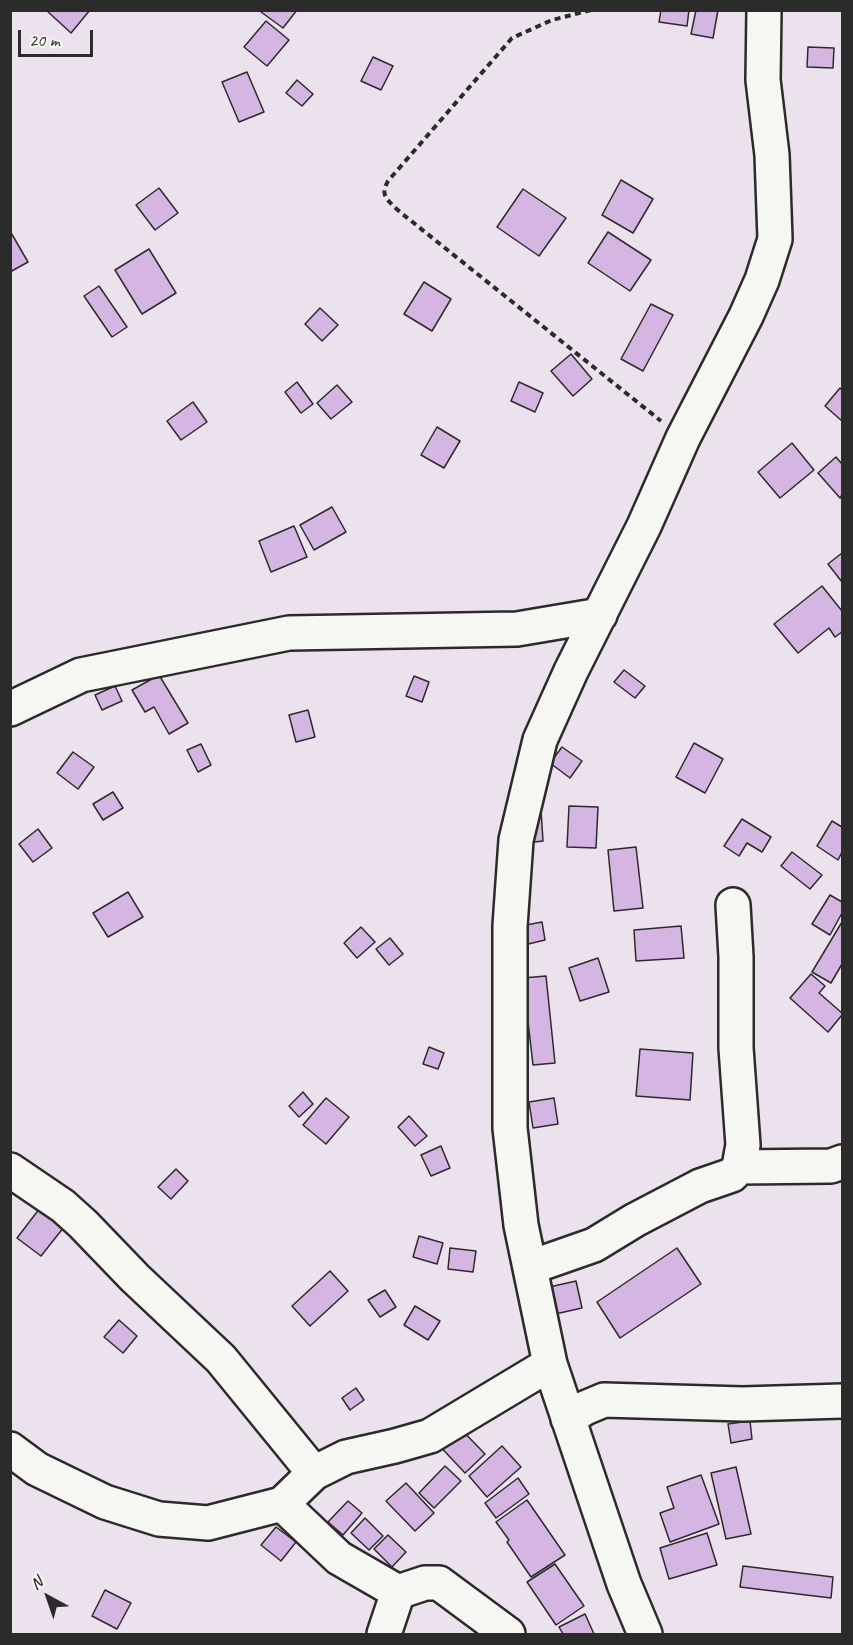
<!DOCTYPE html>
<style>
body{margin:0}
#map{position:relative;width:853px;height:1645px;overflow:hidden;background:#ece2ed;font-family:Caveat,sans-serif}
canvas{display:block}
.frame{position:absolute;inset:0;border:12px solid #2b2b2b;pointer-events:none}
.north{position:absolute;left:18px;top:1567px;width:60px;height:60px;-webkit-text-stroke:4px #f6f6f2;paint-order:stroke;rotate:320deg;font-size:16px;font-weight:700;line-height:24px;text-align:center;color:#2b2b2b}
.north::after{content:'';display:block;margin:auto;width:21px;height:27px;background:#2b2b2b;clip-path:polygon(50% 0,100% 100%,50% 72%,0 100%)}
.scale{position:absolute;left:18px;top:30px;width:75px;height:27px;box-sizing:border-box;border:3px solid #2b2b2b;border-top:0;padding-left:8px;font-size:18px;line-height:21px;white-space:nowrap;color:#2b2b2b;-webkit-text-stroke:4px #f6f6f2;paint-order:stroke}
</style>
<div id="map">
<canvas width="853" height="1645"></canvas>
<div class="frame"></div>
<div class="north">N</div>
<div class="scale">20 m</div>
</div>
<script>
const ctx = document.querySelector('canvas').getContext('2d');
ctx.lineJoin = 'round';
function fill(path, color) {
  ctx.fillStyle = color;
  ctx.fill(path, 'evenodd');
}
function strokePath(path, color, width, dash) {
  ctx.strokeStyle = color;
  ctx.lineWidth = width;
  ctx.lineCap = dash ? 'butt' : 'round';
  ctx.setLineDash(dash || []);
  ctx.stroke(path);
}
const building = new Path2D(`
 M46,10H90L71,33Z
 M262,10H297L283,28L261,12Z
 M661,10H689L687,26L659,22Z
 M696,10H718L713,38L691,34Z
 M266,21L289,40L267,66L244,47Z
 M808,47L834,48L833,68L807,67Z
 M373,57L393,66L381,90L361,81Z
 M247,72L264,112L239,122L222,82Z
 M297,80L313,94L302,106L286,93Z
 M621,180L653,199L633,233L602,215Z
 M159,188L178,213L155,230L136,205Z
 M523,189L566,218L539,256L497,227Z
 M10,231L28,262L10,272Z
 M608,232L651,260L630,291L588,263Z
 M149,249L176,293L142,314L115,270Z
 M424,282L451,299L432,331L404,314Z
 M99,286L127,327L112,337L84,296Z
 M651,304L673,315L643,371L621,359Z
 M320,308L338,325L322,341L305,324Z
 M571,354L592,379L573,396L551,371Z
 M297,382L313,404L301,413L285,392Z
 M519,382L543,393L535,412L511,401Z
 M337,385L352,402L331,419L317,403Z
 M840,388L842,390V421L825,406Z
 M193,402L207,422L181,440L167,421Z
 M437,427L460,441L444,468L421,455Z
 M792,443L814,470L780,498L758,472Z
 M836,457L842,464V495L840,498L818,473Z
 M332,507L346,532L314,550L300,525Z
 M294,526L307,557L271,572L259,541Z
 M842,553V582L828,564Z
 M822,586L842,611V632L835,637L829,628L798,653L774,624Z
 M624,670L645,686L635,698L614,682Z
 M159,675L188,723L169,734L154,707L145,712L132,690Z
 M414,676L429,682L422,702L406,696Z
 M115,686L122,701L102,710L95,695Z
 M308,710L315,737L296,742L289,715Z
 M694,743L723,759L705,793L676,777Z
 M201,744L211,765L198,772L187,750Z
 M562,747L582,761L570,778L550,763Z
 M73,752L94,767L78,789L57,773Z
 M113,792L123,808L103,820L93,804Z
 M569,806L598,807L596,848L567,847Z
 M541,810L543,841L526,843L524,811Z
 M742,819L771,837L762,852L747,843L739,856L724,846Z
 M832,821L842,827V852L838,860L817,846Z
 M38,829L52,848L33,862L19,844Z
 M636,847L643,908L614,911L608,850Z
 M792,852L822,875L810,889L781,866Z
 M128,892L143,917L108,937L93,913Z
 M830,895L842,902V913L830,935L812,924Z
 M542,922L545,940L524,945L521,926Z
 M842,922V964L831,983L812,972Z
 M681,926L684,958L636,961L634,930Z
 M361,927L375,942L357,958L344,943Z
 M390,938L403,954L389,965L376,949Z
 M598,958L609,992L580,1001L569,968Z
 M811,974L825,986L819,993L842,1013V1015L828,1032L790,998Z
 M546,976L555,1063L533,1065L523,978Z
 M429,1047L444,1053L438,1069L423,1064Z
 M640,1049L693,1053L690,1100L636,1096Z
 M303,1092L313,1104L299,1117L289,1106Z
 M326,1098L349,1117L326,1144L303,1125Z
 M554,1098L558,1124L533,1128L529,1102Z
 M409,1116L427,1136L415,1146L398,1127Z
 M441,1146L450,1168L431,1176L421,1155Z
 M176,1169L188,1181L171,1199L158,1187Z
 M40,1208L64,1227L41,1256L17,1238Z
 M419,1236L443,1243L437,1264L413,1257Z
 M450,1248L476,1251L473,1272L448,1269Z
 M677,1248L701,1284L620,1338L597,1302Z
 M330,1271L348,1291L310,1326L292,1306Z
 M576,1281L582,1308L551,1315L545,1288Z
 M385,1290L396,1307L380,1317L368,1300Z
 M415,1306L440,1321L428,1340L404,1325Z
 M119,1320L137,1336L123,1353L104,1337Z
 M356,1388L364,1400L350,1410L342,1398Z
 M750,1421L752,1439L731,1443L728,1424Z
 M455,1423L485,1454L465,1473L435,1441Z
 M502,1446L521,1467L487,1497L469,1476Z
 M445,1466L461,1481L434,1508L419,1493Z
 M736,1467L751,1534L726,1539L711,1473Z
 M701,1475L719,1524L670,1542L660,1513L674,1508L667,1487Z
 M518,1478L529,1494L496,1518L485,1503Z
 M406,1483L434,1513L415,1531L386,1501Z
 M527,1500L565,1555L531,1577L507,1542L509,1540L496,1522Z
 M348,1501L362,1513L343,1535L328,1522Z
 M365,1518L383,1536L369,1550L351,1533Z
 M276,1527L296,1542L281,1561L261,1545Z
 M707,1533L717,1565L669,1579L660,1548Z
 M388,1535L406,1552L392,1567L374,1549Z
 M555,1564L584,1606L556,1625L527,1582Z
 M743,1566L833,1577L831,1598L740,1587Z
 M105,1590L131,1603L117,1629L92,1616Z
 M585,1614L594,1634H563L559,1627Z`);
fill(building, '#d5b5e1');
strokePath(building, '#2b2b2b', 1.5);
const minor = new Path2D(`
 M10,709L81,675L289,633L517,629L600,615
 M739,1167L831,1166L842,1162
 M10,1170L63,1206L83,1224L135,1278L221,1359L314,1473
 M531,1267L594,1245L635,1220L700,1186L732,1175L739,1167L743,1145L736,1048V957L733,905
 M568,1419L585,1408L604,1400L743,1404L842,1401
 M10,1449L37,1469L105,1502L159,1519L208,1523L282,1504L314,1473L346,1457L395,1446L430,1436L550,1364
 M282,1504L339,1558L398,1592L425,1583H439L508,1634
 M384,1634L398,1592
 M645,1634L624,1584L550,1364L521,1225L510,1128V926L516,840L540,740L571,671L644,526L683,438L746,316L762,280L775,239L772,155L763,80L764,10`);
strokePath(minor, '#2b2b2b', 38);
strokePath(new Path2D(`
 M591,10L552,20L512,38L388,181C386,185 383,190 385,195C388,204 408,218 415,224L661,421`), '#2b2b2b', 4, [6, 4.5]);
strokePath(minor, '#f6f6f2', 33);
</script>
